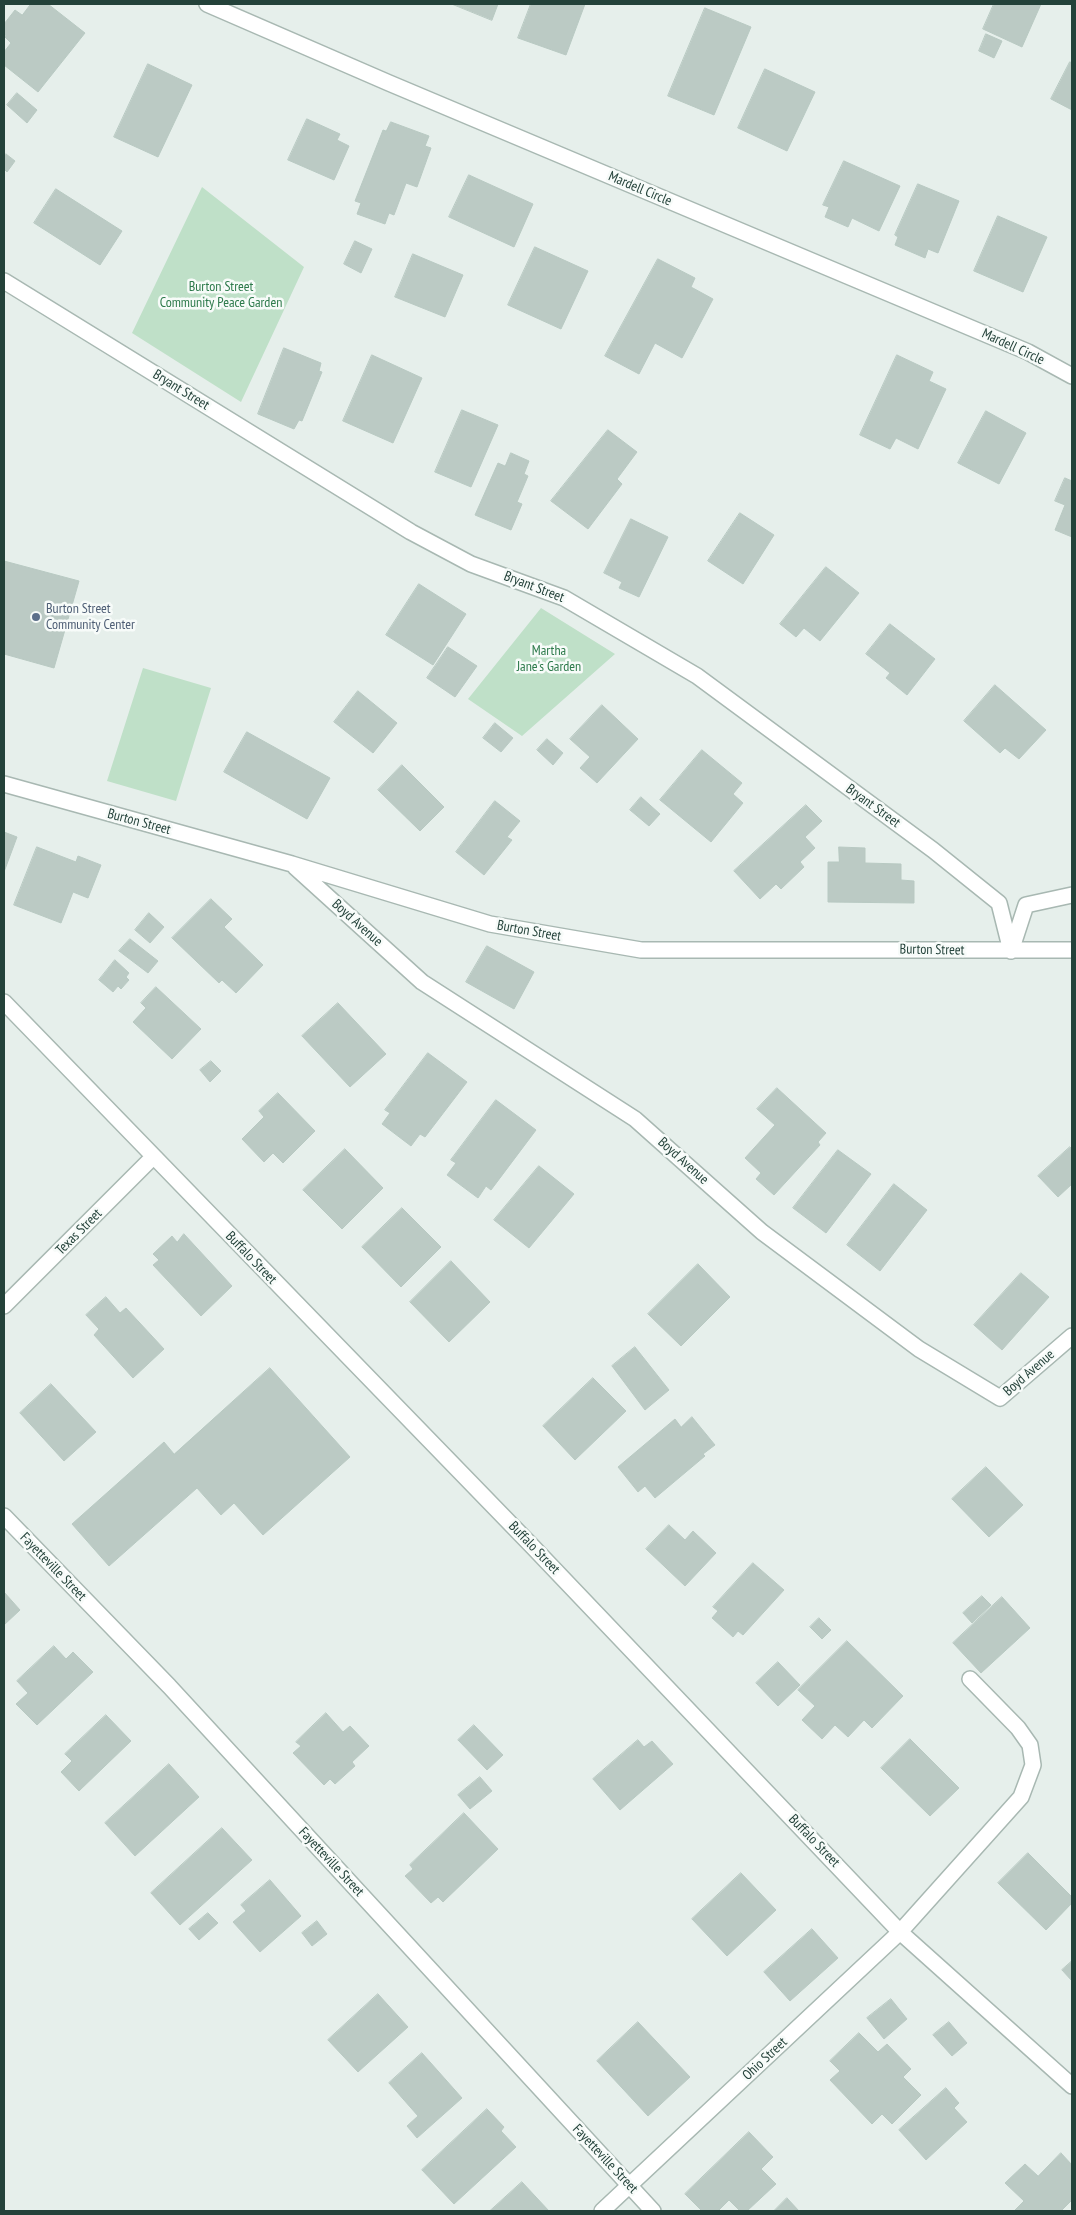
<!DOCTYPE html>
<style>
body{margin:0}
#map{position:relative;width:1076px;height:2215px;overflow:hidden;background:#e6efeb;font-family:"PT Sans Narrow",sans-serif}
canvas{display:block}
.frame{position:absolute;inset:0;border:5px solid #24423a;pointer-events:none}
</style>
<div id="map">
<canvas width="1076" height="2215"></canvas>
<div class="frame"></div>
</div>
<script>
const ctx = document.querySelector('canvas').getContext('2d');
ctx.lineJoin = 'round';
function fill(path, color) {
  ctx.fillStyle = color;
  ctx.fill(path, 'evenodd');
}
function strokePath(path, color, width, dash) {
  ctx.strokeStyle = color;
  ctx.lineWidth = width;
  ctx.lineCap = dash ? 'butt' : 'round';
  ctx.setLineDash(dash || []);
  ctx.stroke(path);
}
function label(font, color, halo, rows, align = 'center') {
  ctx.font = font + ' "PT Sans Narrow",sans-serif';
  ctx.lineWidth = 5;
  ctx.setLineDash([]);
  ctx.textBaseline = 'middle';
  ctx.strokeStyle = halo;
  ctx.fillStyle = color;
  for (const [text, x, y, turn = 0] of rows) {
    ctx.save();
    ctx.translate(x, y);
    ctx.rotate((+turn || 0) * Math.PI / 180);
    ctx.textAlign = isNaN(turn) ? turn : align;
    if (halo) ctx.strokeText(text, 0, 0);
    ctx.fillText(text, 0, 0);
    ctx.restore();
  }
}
fill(new Path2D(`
 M202,187L304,267L241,402L132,333Z
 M541,608L615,654L522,736L468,699Z
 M143,668L211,688L176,801L107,781Z`), '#bfe0c8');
const building = new Path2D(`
 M31,4H48L85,33L38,92L4,65V52L11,43L5,37L6,35L4,33V24L15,10L22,15Z
 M452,4H498L492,20Z
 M531,4H585L566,55L518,38Z
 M994,4H1041L1022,47L983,29Z
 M705,8L751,27L714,115L668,96Z
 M986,34L1002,41L994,58L979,51Z
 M1070,62L1072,63V110L1051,99Z
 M148,64L192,85L158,157L114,137Z
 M765,69L815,92L787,151L738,128Z
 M17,93L37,110L27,123L7,105Z
 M307,119L340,134L337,140L349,146L334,180L288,160Z
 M391,122L429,136L425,146L431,148L417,187L406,183L394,215L389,213L385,224L357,214L361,203L355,201L383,130L386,131Z
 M6,154L15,161L7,172L4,169V156Z
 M844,161L900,186L879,231L852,218L848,227L825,217L829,207L823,205Z
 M469,175L533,204L514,247L449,217Z
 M918,184L959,201L938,253L928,249L925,258L895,245L898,237L895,235Z
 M56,189L122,231L100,265L34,223Z
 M998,216L1047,237L1023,292L974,271Z
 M355,241L372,249L361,273L344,264Z
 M535,247L588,271L561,329L508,305Z
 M413,254L463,275L445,317L395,297Z
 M658,259L695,278L691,287L713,299L682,358L655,343L639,374L605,356Z
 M284,348L321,363L319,371L322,372L302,421L299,420L294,429L258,414Z
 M372,355L422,378L393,443L343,421Z
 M897,355L933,372L929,381L946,389L918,449L896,438L890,449L860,435Z
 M462,410L498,425L471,487L435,472Z
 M986,411L1026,433L999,484L958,463Z
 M608,430L637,452L617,479L622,484L588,529L551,501Z
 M511,453L529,461L524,474L528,476L517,502L522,504L511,530L475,515L498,463L505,466Z
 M1065,478L1072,481V537L1055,530L1065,505L1055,501Z
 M740,513L774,535L743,584L708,561Z
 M631,519L668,537L639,597L619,588L622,582L604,573Z
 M4,561L79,581L54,668L4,654Z
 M826,567L859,593L820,641L804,628L796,637L780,624Z
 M419,584L466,614L433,665L386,635Z
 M890,624L935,659L907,695L886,678L890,673L866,654Z
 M448,647L477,666L455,697L427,678Z
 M995,685L1046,730L1019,759L1005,748L1000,753L964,721Z
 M358,691L397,723L373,753L334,722Z
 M602,705L638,739L597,783L580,768L590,757L570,739Z
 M495,723L513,738L501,752L483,738Z
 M247,732L330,778L307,819L224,772Z
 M547,739L563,753L553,765L537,750Z
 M702,750L742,783L733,794L743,803L711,842L660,800Z
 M402,765L444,807L420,831L378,790Z
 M641,797L660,814L649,826L630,810Z
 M495,801L520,821L507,837L512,840L484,875L456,852Z
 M806,805L822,821L805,837L815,848L800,862L804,867L781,889L776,884L760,899L734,871Z
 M4,832L17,837L4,872Z
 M37,847L76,862L78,856L101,865L88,898L73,892L61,923L14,905Z
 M839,847L865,848V863L901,864V880L914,881V903L828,902V862H839Z
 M211,899L232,919L224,927L263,965L236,993L222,980L219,983L172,938Z
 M149,913L164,927L150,943L135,930Z
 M130,939L158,961L148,973L119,951Z
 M487,946L534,972L514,1009L466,982Z
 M115,960L129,973L126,977L129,980L121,989L118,986L113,992L99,980Z
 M156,987L201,1029L172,1059L133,1022L146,1008L141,1003Z
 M338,1003L386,1054L350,1087L302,1036Z
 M428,1053L467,1082L425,1137L420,1134L411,1146L382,1124L390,1113L385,1110Z
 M211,1061L221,1071L210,1082L200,1070Z
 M777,1088L826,1133L818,1142L820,1145L774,1195L756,1179L761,1173L745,1158L775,1125L757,1109Z
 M278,1093L315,1131L283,1163L273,1153L264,1162L242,1139L264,1117L259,1111Z
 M496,1100L536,1130L491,1190L486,1186L478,1198L447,1175L456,1163L451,1160Z
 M1070,1147L1072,1149V1184L1058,1197L1038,1176Z
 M345,1149L383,1188L342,1229L303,1190Z
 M838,1150L871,1174L826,1233L793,1208Z
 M539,1166L574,1194L529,1248L494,1220Z
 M894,1184L927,1210L880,1271L847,1245Z
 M402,1208L441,1247L401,1287L362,1247Z
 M184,1234L232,1286L201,1316L153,1265L159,1260L153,1254L172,1236L177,1242Z
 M451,1261L490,1302L449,1342L410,1302Z
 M698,1264L730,1297L681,1346L648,1314Z
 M1021,1273L1049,1297L1002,1350L974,1325Z
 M106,1297L120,1313L126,1308L164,1349L133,1378L94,1335L99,1329L86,1315Z
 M635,1347L669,1390L645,1410L612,1366Z
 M270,1368L350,1457L263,1535L234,1503L221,1515L197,1488L109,1566L72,1524L164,1442L174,1454Z
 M593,1378L626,1411L575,1460L543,1426Z
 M51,1384L96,1432L64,1461L20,1413Z
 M692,1417L715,1445L703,1454L705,1456L655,1498L645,1486L638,1492L618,1467L675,1419L681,1427Z
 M986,1467L1023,1505L989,1537L952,1499Z
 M669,1525L685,1540L693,1531L716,1553L685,1586L646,1549Z
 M753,1563L784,1590L743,1635L738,1631L733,1637L712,1618L718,1611L713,1607Z
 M4,1592L20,1610L4,1625Z
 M982,1596L991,1605L972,1623L963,1613Z
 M1002,1597L1030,1628L981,1673L953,1643Z
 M819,1618L831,1630L822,1639L810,1627Z
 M847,1641L903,1696L872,1728L864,1720L848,1737L835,1725L822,1739L802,1720L815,1706L798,1690Z
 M54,1646L66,1659L73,1652L93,1672L37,1725L16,1704L28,1693L17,1681Z
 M778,1662L800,1685L778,1706L756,1683Z
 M326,1713L343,1732L350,1726L369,1746L352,1762L355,1766L335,1784L330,1779L324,1785L293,1753L301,1746L296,1742Z
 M106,1715L131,1741L79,1791L61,1772L72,1761L65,1754Z
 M474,1725L503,1755L487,1770L458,1740Z
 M910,1739L959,1788L930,1816L881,1768Z
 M638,1740L644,1747L652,1741L673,1764L620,1810L593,1779Z
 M169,1764L199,1797L135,1856L105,1823Z
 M480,1777L492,1791L470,1809L458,1795Z
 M464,1813L498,1849L443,1902L438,1897L431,1903L405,1876L413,1869L410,1865Z
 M222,1828L252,1860L180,1925L151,1893Z
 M1028,1853L1072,1897V1903L1046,1930L998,1883Z
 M741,1873L776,1910L727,1956L692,1919Z
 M270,1880L301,1916L260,1952L233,1922L246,1911L241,1905Z
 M208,1913L218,1923L199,1940L189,1929Z
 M317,1921L327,1934L312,1946L302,1933Z
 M812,1929L838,1958L790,2001L764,1972Z
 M1072,1961V1981L1062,1970Z
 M378,1994L408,2027L358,2072L328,2040Z
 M891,1999L907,2019L884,2039L867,2018Z
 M638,2022L690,2077L648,2116L597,2061Z
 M949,2022L967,2043L952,2056L933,2035Z
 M859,2033L878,2052L887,2044L911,2069L903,2077L921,2095L892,2124L882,2114L872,2124L830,2080L840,2071L830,2061Z
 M422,2053L462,2098L417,2138L407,2126L418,2116L389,2083Z
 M946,2088L959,2103L954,2108L967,2122L926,2160L899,2130Z
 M487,2109L504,2127L501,2131L516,2147L454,2204L422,2170Z
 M749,2132L773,2157L761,2169L776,2184L747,2211H740L729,2200L718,2211H702L685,2194Z
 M1061,2153L1072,2165V2200L1061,2211H1014L1024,2201L1005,2183L1025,2164L1038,2176Z
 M522,2182L549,2211H490Z
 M787,2198L799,2211H774Z`);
fill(building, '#bbcac4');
strokePath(building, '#b8c9c2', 1);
const minor = new Path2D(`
 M207,4L389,83L1028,352L1072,376
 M4,281L411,532L471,564L564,598L697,676L933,850L999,903L1011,951
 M4,784L292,864L490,924L641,950H1072
 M295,867L422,982L635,1119L762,1232L919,1349L1000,1398L1072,1336
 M1011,951L1026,905L1072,895
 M4,1002L532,1546L900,1932L1072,2086
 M4,1306L153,1157
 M4,1516L169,1686L653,2211
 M602,2211L900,1932L1021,1797L1033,1765L1030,1745L1018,1728L970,1679`);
strokePath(minor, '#a8b8b2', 18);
strokePath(minor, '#fff', 15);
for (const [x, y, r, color] of [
 [36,617,5,"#5c6f8a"]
]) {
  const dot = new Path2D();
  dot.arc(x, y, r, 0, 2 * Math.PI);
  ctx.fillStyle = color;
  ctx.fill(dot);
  strokePath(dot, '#f7fbf9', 2);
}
label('14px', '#24423a', '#f7fbf9', [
 ["Mardell Circle",640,189,23],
 ["Mardell Circle",1013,347,25],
 ["Bryant Street",181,390,32],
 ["Bryant Street",534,587,21],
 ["Bryant Street",873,806,36],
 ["Burton Street",139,822,15],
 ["Boyd Avenue",357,923,42],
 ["Burton Street",529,931,10],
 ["Burton Street",932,950,1],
 ["Boyd Avenue",683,1161,42],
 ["Texas Street",79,1232,-45],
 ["Buffalo Street",251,1258,46],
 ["Boyd Avenue",1029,1373,-41],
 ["Buffalo Street",534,1548,46],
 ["Fayetteville Street",53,1567,46],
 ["Buffalo Street",814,1841,46],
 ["Fayetteville Street",331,1862,47],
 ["Ohio Street",765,2059,-43],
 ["Fayetteville Street",605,2159,47]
]);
label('14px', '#2d7a4b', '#f7fbf9', [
 ["Burton Street",221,287],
 ["Community Peace Garden",221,303],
 ["Martha",549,651],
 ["Jane's Garden",549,667]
]);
label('14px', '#4e5e75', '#f7fbf9', [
 ["Burton Street",46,609],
 ["Community Center",46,625]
], 'left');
</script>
